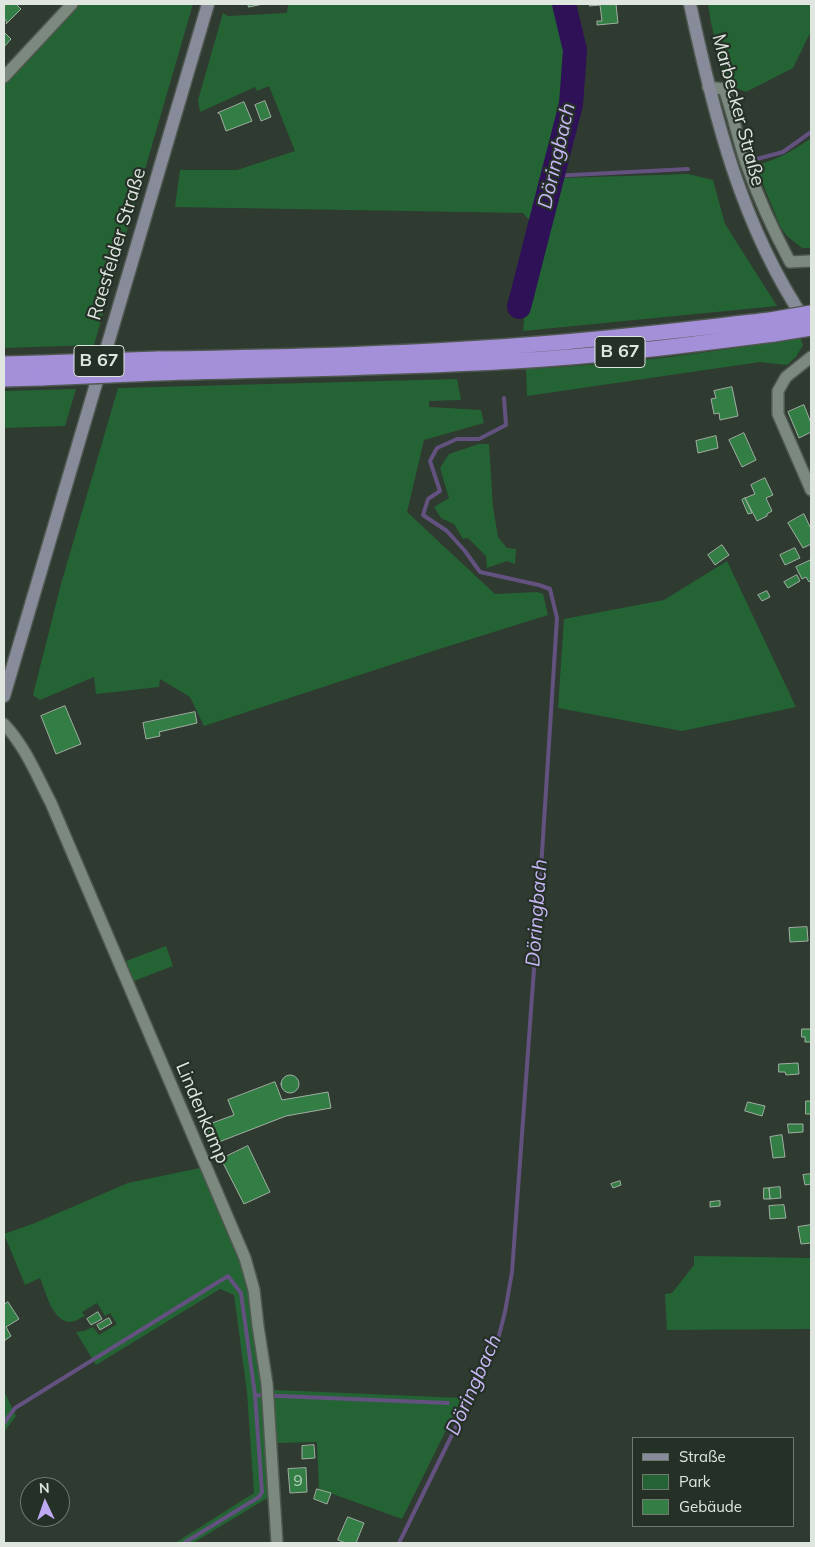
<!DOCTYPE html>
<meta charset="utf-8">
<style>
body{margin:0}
#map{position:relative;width:815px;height:1547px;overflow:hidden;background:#2f3a30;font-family:Mulish,sans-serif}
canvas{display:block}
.frame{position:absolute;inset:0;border:5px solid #dfe6e0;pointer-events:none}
.legend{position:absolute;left:632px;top:1437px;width:162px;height:90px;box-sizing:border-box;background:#253026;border:1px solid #6f7970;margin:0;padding:6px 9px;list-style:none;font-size:15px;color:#dfe6e0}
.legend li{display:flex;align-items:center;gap:10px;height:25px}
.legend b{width:25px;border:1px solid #6f7970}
.north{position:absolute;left:20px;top:1477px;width:50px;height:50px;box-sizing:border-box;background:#253026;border:1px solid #6f7970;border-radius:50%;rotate:357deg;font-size:14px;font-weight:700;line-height:20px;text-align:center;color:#dfe6e0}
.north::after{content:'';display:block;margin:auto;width:18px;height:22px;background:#bea9f5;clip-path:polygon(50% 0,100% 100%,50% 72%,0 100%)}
</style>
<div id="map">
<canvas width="815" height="1547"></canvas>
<div class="frame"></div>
<ul class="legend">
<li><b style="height:6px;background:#888b99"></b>Straße</li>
<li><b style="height:14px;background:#246434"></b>Park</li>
<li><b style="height:14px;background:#327e44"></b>Gebäude</li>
</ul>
<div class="north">N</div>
</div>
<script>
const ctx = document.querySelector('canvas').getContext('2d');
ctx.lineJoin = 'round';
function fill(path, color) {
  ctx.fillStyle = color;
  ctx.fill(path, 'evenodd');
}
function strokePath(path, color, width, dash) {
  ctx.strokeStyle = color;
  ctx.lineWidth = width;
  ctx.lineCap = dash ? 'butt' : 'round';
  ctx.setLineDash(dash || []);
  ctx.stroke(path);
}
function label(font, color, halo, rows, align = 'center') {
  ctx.font = font + ' Mulish,sans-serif';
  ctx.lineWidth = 4.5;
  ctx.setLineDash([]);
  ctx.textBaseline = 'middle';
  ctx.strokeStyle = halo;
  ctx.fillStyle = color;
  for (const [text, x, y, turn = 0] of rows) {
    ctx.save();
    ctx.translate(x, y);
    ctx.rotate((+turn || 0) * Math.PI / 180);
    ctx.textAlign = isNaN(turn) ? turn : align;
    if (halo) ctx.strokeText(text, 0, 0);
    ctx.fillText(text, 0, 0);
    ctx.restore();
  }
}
fill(new Path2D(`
 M77,4H193L94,345L4,348V81Z
 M288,4H558L565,24L570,57L564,97L547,163L529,220L523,213L175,207L180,170H237L295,151L269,86L257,91L255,87L200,112L198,100L223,13L228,16L287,13Z
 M708,4H811V31L793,68L746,92L726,84L711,23Z
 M811,138V248H802L787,236L781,228L755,165C778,160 792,151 811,138Z
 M688,174L713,180L725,224L777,306L523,331L525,310L533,300L561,178Z
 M800,338L803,345L796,357L787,365L760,362L527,396L526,369C618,365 710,353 800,338Z
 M457,379L461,400L429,401V407L481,410L484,423L424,440L407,512L495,594L537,592L543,594L548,615L433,651L204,726L190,697L160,679L159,687L96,694L94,677L40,700L33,695L61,584L118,388Z
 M76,389L65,426L4,428V391Z
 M479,444H489L493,507L498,537L507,548L516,549L515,564L507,561L487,568L486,556L468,538L463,539L454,524L441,518L434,507L449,498L440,468L449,454Z
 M727,561L796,707L682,731L558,708L564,619L664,600Z
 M166,946L173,966L134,981L126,961Z
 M200,1168L239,1258L248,1294L262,1390L269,1497L193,1543H175L254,1493L247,1392L234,1295L220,1289L96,1365L76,1332L84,1331L93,1327L99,1335L117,1324L110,1313L105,1316L97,1303L82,1312L85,1316C80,1318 75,1322 70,1322C52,1321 46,1292 40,1278L25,1285L4,1234L35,1223L128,1183Z
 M694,1256L811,1258V1329L667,1330L665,1294L672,1293L694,1265Z
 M274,1390L462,1398L402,1519L319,1489L317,1442L277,1443Z
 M4,1391L16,1416L4,1432Z`), '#246434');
strokePath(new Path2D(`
 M753,160L783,152L811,132
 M552,176L688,169
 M4,1423L15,1408L228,1276L241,1293L255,1395
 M184,1543L259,1497L262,1492L255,1395L448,1403
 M399,1543L497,1343L505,1312L512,1272L539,900L557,618L550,589L539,585L480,572L465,551L447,531L423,515L428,499L440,491L430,461L437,448L457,439H479L506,425L504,398`), '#635180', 4);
strokePath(new Path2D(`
 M519,307L571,104L575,50L564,4`), '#2e1157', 24);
const building = new Path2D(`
 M4,4H16L21,9L6,24L7,22L4,18Z
 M248,4H263L249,7Z
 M590,4H616L618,23L597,25V21H602L600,5L590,6Z
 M4,32L11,39L4,47Z
 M265,101L271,117L261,121L255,105Z
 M244,102L252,121L226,131L220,114L218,113Z
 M732,387L738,416L720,420L719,413L714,414L711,399L716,398L714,391Z
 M804,405L811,423V432L799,438L788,412Z
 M744,433L756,460L742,467L729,440Z
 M716,436L718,448L698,453L696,441Z
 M765,478L773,495L766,498L772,511L767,514V516L757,521L745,498L755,494L751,485Z
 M745,498L752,513L748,514L742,500Z
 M804,514L811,529V544L803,548L788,523Z
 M722,545L729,555L715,565L708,555Z
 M795,548L800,558L785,565L780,555Z
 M811,560V580L809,582L806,577L802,579L796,567Z
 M797,575L800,581L788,588L784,582Z
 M767,591L770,597L762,601L758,595Z
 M65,706L81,744L56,754L41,716Z
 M195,712L197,723L159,732L160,736L146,739L143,723Z
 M807,927L808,941L790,942L789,928Z
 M802,1029H811V1042H805V1037H802Z
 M779,1064L798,1063L799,1074L786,1075L785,1072H779Z
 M281 1084a9 9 0 1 1 18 0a9 9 0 1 1-18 0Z
 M275,1082L282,1100L328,1092L331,1108L286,1116L211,1145L204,1126L234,1115L228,1100Z
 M806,1101H811V1114H806Z
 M748,1102L765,1106L762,1116L745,1111Z
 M788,1124H803V1132L789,1133Z
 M782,1135L785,1157L773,1158L770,1137Z
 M248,1146L270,1192L244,1204L221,1159Z
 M811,1174V1184L805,1185L803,1175Z
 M620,1181L621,1185L613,1188L611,1184Z
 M780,1187L781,1198L770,1199L769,1188Z
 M764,1188H769L770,1199H764Z
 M720,1201V1206L710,1207V1202Z
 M784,1205L786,1218L770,1219L769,1206Z
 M811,1225V1243L801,1244L798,1227Z
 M8,1302L19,1319L6,1327L11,1336L4,1341V1305Z
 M98,1312L102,1319L91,1325L87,1319Z
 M109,1318L112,1323L100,1330L97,1325Z
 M314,1445L315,1458L302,1459V1446Z
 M306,1468L307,1492L290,1493L288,1469Z
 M317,1489L331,1493L327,1504L314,1499Z
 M348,1517L364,1523L356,1543H346L338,1540Z`);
fill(building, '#327e44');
strokePath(building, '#a1afa3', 1);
const street = new Path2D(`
 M4,77L72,4
 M708,87L724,89C733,114 738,139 746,163C758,197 773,230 790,262L811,261
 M811,357L786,377L778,391V414L811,490
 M4,724C25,746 37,776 51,803L245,1258L254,1290L258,1326L267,1384L277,1543`);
const secondary = new Path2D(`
 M690,4C714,115 741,226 806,322
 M4,696L208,4`);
const highway = new Path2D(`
 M158,359C289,357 421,354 552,343C625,337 698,328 770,320
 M4,364L40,363
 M157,373C276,369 395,368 514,361C601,356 688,345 774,334
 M4,379L41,378`);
strokePath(street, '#4f5850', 14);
strokePath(secondary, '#4f5850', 15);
strokePath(highway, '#4f5850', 18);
strokePath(street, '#7c897e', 11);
strokePath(secondary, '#888b99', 12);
strokePath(highway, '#a48fd9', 15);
const highwayBridge = new Path2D(`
 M770,320L811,313
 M774,334L811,328
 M40,363L158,359
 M41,378L157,373`);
strokePath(highwayBridge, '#4f5850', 18, []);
strokePath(highwayBridge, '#a48fd9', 15);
label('16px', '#b4ccb9', null, [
 ["9",298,1481]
]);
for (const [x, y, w] of [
 [620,352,50],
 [99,361,50]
]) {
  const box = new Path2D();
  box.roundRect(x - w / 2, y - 15.5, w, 31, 4);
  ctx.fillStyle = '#253026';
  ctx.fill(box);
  strokePath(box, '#dfe6e0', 1);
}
label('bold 18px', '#dfe6e0', null, [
 ["B 67",620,352],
 ["B 67",99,361]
]);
label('19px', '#dfe6e0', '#253026', [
 ["Marbecker Straße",738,110,75],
 ["Raesfelder Straße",117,244,-73],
 ["Lindenkamp",202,1113,67]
]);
label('italic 20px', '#c7b7f5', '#253026', [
 ["Döringbach",557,156,-77],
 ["Döringbach",537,913,-86],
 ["Döringbach",474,1385,-66]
]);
</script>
